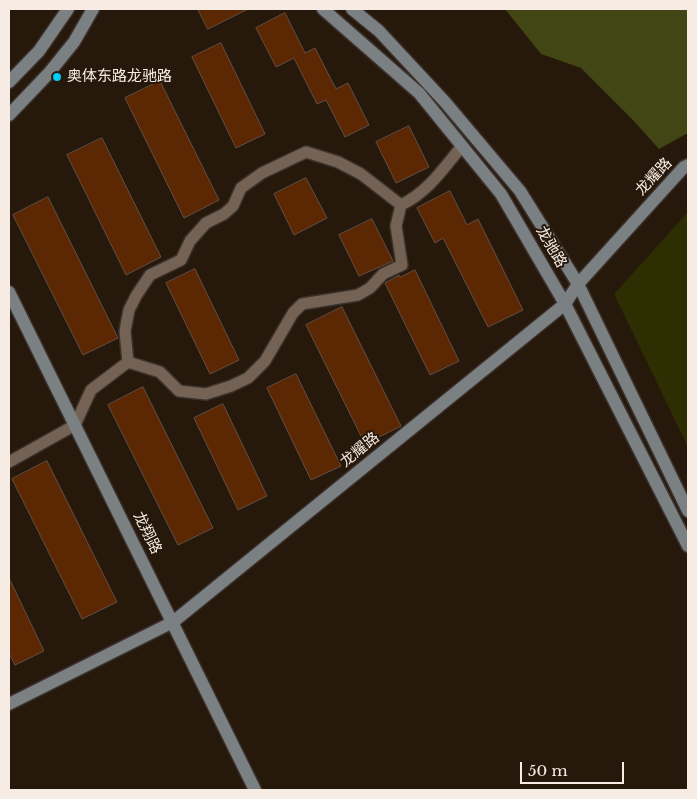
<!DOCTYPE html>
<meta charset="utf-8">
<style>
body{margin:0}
#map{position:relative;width:697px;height:799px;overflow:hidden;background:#26180b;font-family:"Libre Baskerville",serif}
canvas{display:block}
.frame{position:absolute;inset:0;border:10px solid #f6ece3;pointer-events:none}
.scale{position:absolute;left:520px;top:762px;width:104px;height:22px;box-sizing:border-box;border:2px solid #f6ece3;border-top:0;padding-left:6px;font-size:15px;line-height:18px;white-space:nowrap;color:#f6ece3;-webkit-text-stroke:4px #26180b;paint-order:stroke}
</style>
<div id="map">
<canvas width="697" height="799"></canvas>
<div class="frame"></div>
<div class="scale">50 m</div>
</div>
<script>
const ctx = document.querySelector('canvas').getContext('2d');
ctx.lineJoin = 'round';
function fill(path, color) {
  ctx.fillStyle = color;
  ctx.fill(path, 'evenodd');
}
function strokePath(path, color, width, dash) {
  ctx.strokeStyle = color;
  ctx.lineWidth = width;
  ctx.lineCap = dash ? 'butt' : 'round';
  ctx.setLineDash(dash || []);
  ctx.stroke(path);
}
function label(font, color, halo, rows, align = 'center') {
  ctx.font = font + ' "Libre Baskerville","Noto Sans SC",serif';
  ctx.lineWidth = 4;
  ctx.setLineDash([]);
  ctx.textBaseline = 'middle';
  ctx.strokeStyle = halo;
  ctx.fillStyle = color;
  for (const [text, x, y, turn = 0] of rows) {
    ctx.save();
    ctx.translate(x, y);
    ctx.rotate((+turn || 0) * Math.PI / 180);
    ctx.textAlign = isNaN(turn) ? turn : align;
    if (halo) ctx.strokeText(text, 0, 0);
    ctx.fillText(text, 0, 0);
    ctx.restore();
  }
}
fill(new Path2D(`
 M688,212V447L614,294Z`), '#2d2f02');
fill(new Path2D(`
 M505,9H688V133L659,149L632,119L581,68L541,54Z`), '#424514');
const building = new Path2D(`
 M198,9H248L208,29Z
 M285,13L305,53L315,48L336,89L348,83L369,125L345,137L326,100L317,104L294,58L276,67L256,28Z
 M221,43L265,134L236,148L192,57Z
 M160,81L219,200L184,218L125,98Z
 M409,126L429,167L396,183L376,142Z
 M102,138L161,257L126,275L67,155Z
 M306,178L327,218L294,235L274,194Z
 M450,191L467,225L478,219L523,310L488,327L443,238L435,243L417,208Z
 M48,197L118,338L83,355L13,215Z
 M372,219L393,261L359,276L339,235Z
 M195,269L239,360L210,374L166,283Z
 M415,270L459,361L430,375L385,283L399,275L400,277Z
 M342,307L401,426L365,444L306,325Z
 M296,374L341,466L311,480L267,388Z
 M143,387L213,528L178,545L108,405Z
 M223,404L267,496L238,510L194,418Z
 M47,461L117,602L82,619L12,479Z
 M9,578L44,651L15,665L9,653Z`);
fill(building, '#5b2803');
strokePath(building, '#634f45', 1);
const street = new Path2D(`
 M128,362L125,331L129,310L136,296L150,275L181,260L190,241L206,223L224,214L233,206L241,188L262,173L306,152L338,162L361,174L401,205
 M9,462L75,425L91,390L128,362L160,372L179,391L206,394L231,386L248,378L265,361L293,313L302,304L358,295L370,288L383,274L402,265L396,226L401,205C428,192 443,169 462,146`);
const secondary = new Path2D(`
 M323,9L419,93L501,194L565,304L688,546
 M352,9L379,31L445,102L520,191L578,284L688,511
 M9,82L39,51L68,9
 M9,115L49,73L74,42L93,9
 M9,292L255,790
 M9,704L173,622L565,304L578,284L684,167L688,165`);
strokePath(street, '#3c322d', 14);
strokePath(secondary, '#3c322d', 15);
strokePath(street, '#746354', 11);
strokePath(secondary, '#7b8083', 12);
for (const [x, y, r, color] of [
 [57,77,5,"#00cbf9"]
]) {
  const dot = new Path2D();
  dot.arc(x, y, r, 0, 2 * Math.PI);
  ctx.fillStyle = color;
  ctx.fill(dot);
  strokePath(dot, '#26180b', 2);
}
label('15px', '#f6ece3', '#26180b', [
 ["奥体东路龙驰路",67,77]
], 'left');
label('15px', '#f6ece3', '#26180b', [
 ["龙耀路",654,177,-47],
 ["龙驰路",551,247,60],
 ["龙耀路",360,450,-39],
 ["龙翔路",147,533,64]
]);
</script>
